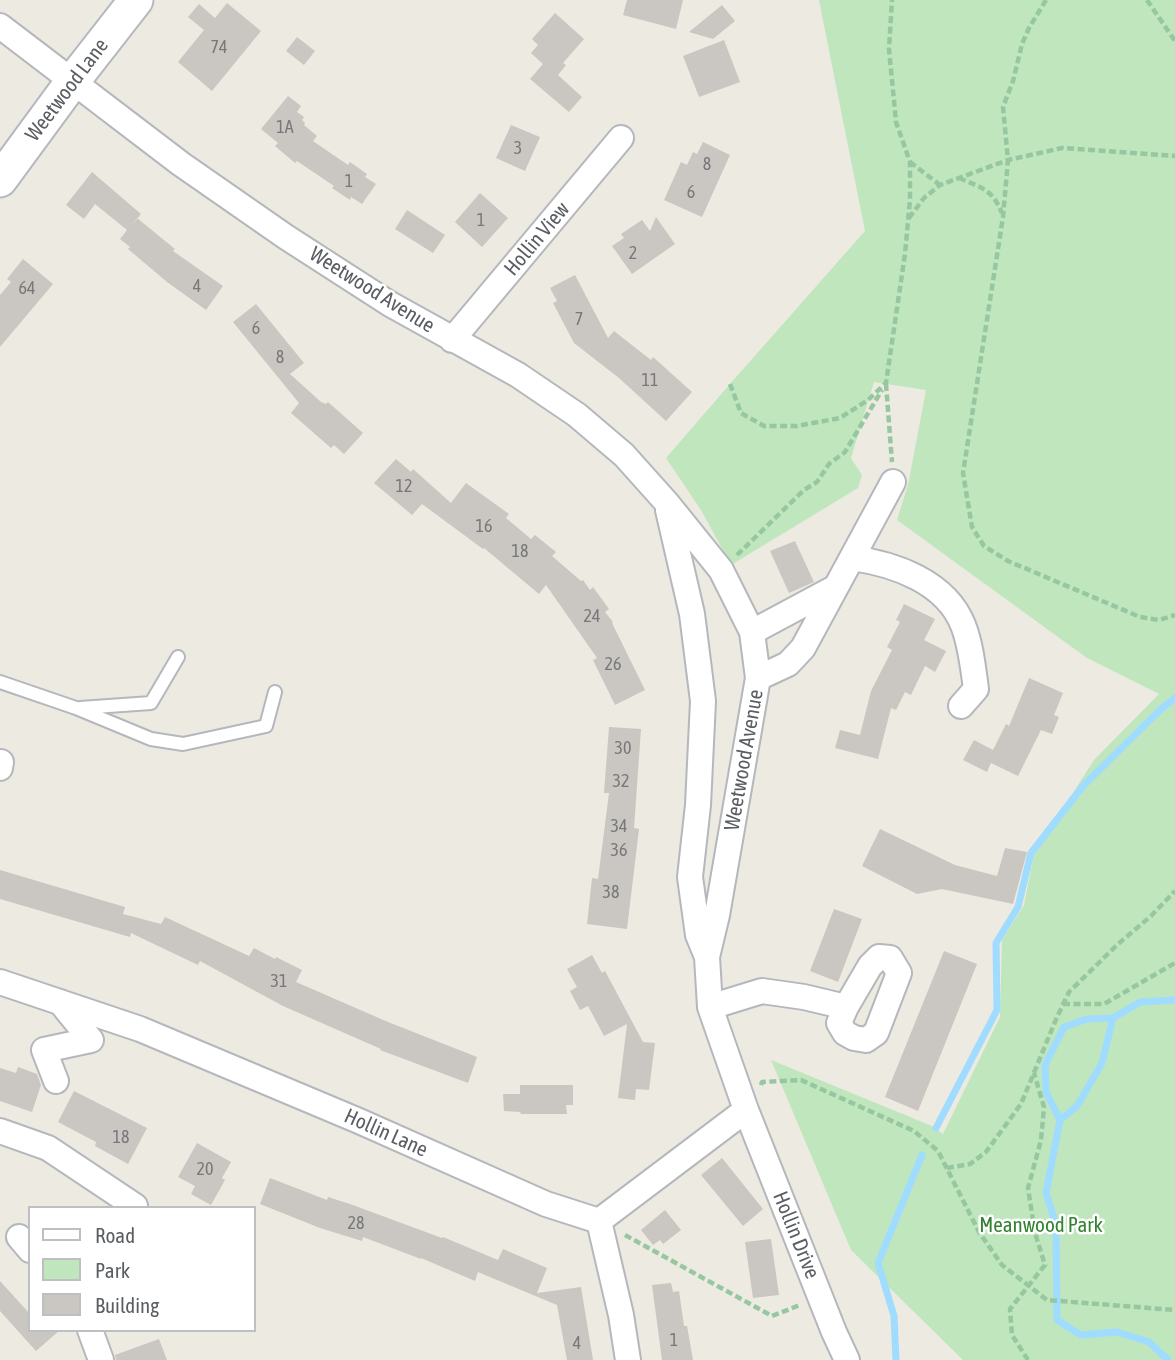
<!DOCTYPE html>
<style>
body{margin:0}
#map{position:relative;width:1175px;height:1360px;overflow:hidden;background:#edeae1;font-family:"Asap Condensed",sans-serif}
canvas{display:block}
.legend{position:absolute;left:28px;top:1206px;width:228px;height:126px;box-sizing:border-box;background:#fff;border:2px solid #bdbfc1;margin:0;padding:9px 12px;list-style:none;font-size:21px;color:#5a5e63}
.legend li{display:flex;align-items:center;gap:14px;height:35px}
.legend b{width:35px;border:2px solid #bdbfc1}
</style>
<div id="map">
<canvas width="1175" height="1360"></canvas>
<ul class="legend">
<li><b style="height:9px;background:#fff"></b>Road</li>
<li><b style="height:19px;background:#bfe6bd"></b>Park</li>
<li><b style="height:19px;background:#cac6c1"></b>Building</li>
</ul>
</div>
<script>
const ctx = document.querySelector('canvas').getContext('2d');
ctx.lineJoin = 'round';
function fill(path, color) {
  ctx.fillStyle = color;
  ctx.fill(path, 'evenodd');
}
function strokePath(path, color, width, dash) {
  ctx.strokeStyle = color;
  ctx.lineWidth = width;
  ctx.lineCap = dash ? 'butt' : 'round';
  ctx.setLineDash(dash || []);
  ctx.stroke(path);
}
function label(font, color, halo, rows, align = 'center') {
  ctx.font = font + ' "Asap Condensed",sans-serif';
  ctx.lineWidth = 5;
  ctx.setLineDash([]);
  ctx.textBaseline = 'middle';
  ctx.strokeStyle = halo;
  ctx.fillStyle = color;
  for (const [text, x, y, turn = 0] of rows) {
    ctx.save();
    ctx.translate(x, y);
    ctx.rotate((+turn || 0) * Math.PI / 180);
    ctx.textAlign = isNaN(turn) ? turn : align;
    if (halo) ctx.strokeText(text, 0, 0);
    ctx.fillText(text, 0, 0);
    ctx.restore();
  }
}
fill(new Path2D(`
 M819,0H1175V1360H963L851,1250L771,1060L932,1126L943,1134L1000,1017L1002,940L1024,905L1034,854L1094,760L1159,694L1087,658L897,520L908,485L926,390L874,382L851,458L862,475L858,488L731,565L701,510L666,458L730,384L865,231Z`), '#bfe6bd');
strokePath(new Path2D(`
 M1060,1120L1046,1092L1045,1065L1064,1027L1087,1019L1113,1018
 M936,1128L997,1010L996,943L1018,907L1031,853L1083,786L1161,709L1175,698
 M896,1360L894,1316L878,1263L922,1155
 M1168,1360L1149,1342L1117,1332L1081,1335L1057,1320L1056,1225L1046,1193L1060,1120L1077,1106L1102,1063L1113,1018L1140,1002L1175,1000`), '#a0dcff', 7);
fill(new Path2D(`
 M627,0H683L676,29L623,15Z
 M227,3L261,31L212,91L178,62L204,30L188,17L199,4L215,18Z
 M722,5L735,21L713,39L689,32Z
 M555,13L584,39L563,63L566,65L558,75L582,97L569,112L530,79L543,64L531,53L538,45L532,39Z
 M297,37L315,51L304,65L286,51Z
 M724,40L740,82L699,97L683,56Z
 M288,96L301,106L297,112L304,117L302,120L305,123L304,125L317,136L313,141L348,165L350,162L367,174L365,177L376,184L362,204L351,197L350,200L332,188L334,186L297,161L295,163L275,146L278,143L261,129Z
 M511,125L540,137L525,171L496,158Z
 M703,142L730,155L702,217L664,200L681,162L687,165L693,152L697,154Z
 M92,172L141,214L131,226L137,218L175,249L173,251L223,286L206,310L167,282L128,249L130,247L120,239L127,230L95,204L84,219L66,205Z
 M480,193L508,218L482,247L455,222Z
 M407,210L445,235L433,253L395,229Z
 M656,217L675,244L632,274L612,246L624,238L621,234L642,220L650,231Z
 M23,259L53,284L0,347V295L11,282L7,279Z
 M575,275L608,338L614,331L651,360L653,357L692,392L666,421L619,378L574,343L553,303L557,301L550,288Z
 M256,304L304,363L290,374L321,402L326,404L328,402L363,433L344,454L334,445L331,448L291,413L299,403L233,322Z
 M396,459L411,472L413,469L451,503L466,483L509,514L506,518L531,539L535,535L556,552L552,556L581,581L583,580L590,590L593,587L609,609L605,612L613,622L612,623L645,690L615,705L593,660L597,658L546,585L539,594L484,548L483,549L422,504L412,515L374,483Z
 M795,541L814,582L789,593L770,551Z
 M904,604L935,619L924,640L946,651L935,672L925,666L911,695L905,692L896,710L891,708L878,759L835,748L840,730L860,735L871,691L892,650L887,647L900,622L896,620Z
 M1029,678L1063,693L1054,715L1059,717L1052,734L1041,730L1018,776L991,763L987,772L963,760L974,740L993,750L1006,724L1009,726Z
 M609,727L641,729L634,828L639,829L627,929L587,924L592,878L598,879L609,793H604Z
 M880,829L955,865L997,876L1005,848L1027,852L1013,904L942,889L917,894L862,866Z
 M0,870L125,907L123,914L161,924L165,917L249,956L254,948L275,959L276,957L302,970L296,982L388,1022L477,1057L468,1083L380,1050L381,1049L283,1006L200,961L198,965L131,933L130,937L0,899Z
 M834,909L862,919L838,982L810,971Z
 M944,951L977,964L918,1111L885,1097Z
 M592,955L602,973L605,971L643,1042L655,1043L649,1090L636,1089L635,1100L618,1098L627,1024L604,1036L588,1006L580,1010L570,991L577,987L567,969Z
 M18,1067L37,1074L41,1085L32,1112L0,1101V1068L16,1073Z
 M520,1085H573V1105H566L567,1114H521L520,1112L504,1111L503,1094H520Z
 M74,1091L147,1128L128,1164L95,1146L96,1142L58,1122Z
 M197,1143L231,1162L222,1178L225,1180L211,1205L191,1194L195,1186L178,1177Z
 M722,1158L763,1209L743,1226L701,1175Z
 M270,1178L327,1200L328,1197L350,1204L442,1238L443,1237L498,1260L503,1249L547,1268L537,1293L581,1287L593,1360H567L557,1305L478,1272L475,1281L421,1258V1259L363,1237L362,1241L320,1228L260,1204Z
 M665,1210L681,1230L663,1244L660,1240L653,1245L641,1230Z
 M771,1239L779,1295L753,1298L745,1242Z
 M0,1281L30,1314V1330H60L36,1351L0,1311Z
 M671,1283L673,1292L679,1291L684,1326H687L693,1360H662L652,1285Z
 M159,1339L167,1360H116L115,1355Z`), '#cac6c1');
const lane = new Path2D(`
 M0,682L76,708L151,739L183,744L266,726L275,692
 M80,708L151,703L178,657`);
const street = new Path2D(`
 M0,26L181,164L286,237L390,304L518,375L577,415L624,455L667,503L721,570L752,632L758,678L717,915L707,957L710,1007L746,1110L834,1332L847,1360
 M452,340L621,138
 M668,510L692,614L703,701L698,805L690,877L698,935L707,957
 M852,558C895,564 946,582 963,625C971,645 973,668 976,689L961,706
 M752,632L836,587
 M758,678L788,664L803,648L893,482
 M0,768L1,762
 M0,982L140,1029L359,1121L546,1204L599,1221L746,1110
 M710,1007L762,991L804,997L846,1007L870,966L879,957L890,958L899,973L876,1033L866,1040L854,1038L845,1033L839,1023L846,1007
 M56,1081L44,1050L91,1040L60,1002
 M0,1131L48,1148L135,1206
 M599,1221L621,1315L628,1360
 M19,1237L30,1250
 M90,1330L101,1360`);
const secondary = new Path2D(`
 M0,180L72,82L136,0`);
strokePath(lane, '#b4b8bc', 16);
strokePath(street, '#b4b8bc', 28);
strokePath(secondary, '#b5b9bf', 37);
strokePath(new Path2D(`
 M1046,0L1029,28L1022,44L1013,81L1003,107L1008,160L1003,217L963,473L972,527L984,546L1008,561L1140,617L1159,620L1175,615
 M1147,0L1175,41
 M910,162L940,185
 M959,178C982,188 992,189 1002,213
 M909,218L924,198L940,185L1008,160L1062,148L1175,156
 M730,384L741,413L764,426H797L840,418L868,400L886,383L905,254L910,200V162L896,122L889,49L892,0
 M886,384L892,462
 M737,555L804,490L817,482L829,464L845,452L882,390
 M1063,1004H1104L1175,963
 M761,1085L762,1082L801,1080L914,1131L938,1151L979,1232L1002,1265L1047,1300L1175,1310
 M947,1168L970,1164L986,1152L1021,1104L1057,1017L1069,992L1118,944L1151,916L1175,891
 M625,1235L772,1316L800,1305
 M1028,1360L1012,1335L1010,1309L1045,1265L1035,1233L1028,1188L1041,1140L1044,1107L1034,1073`), '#96c7a1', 4.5, [7, 3.5]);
strokePath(lane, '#fff', 12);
strokePath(street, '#fff', 24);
strokePath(secondary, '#fff', 33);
label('18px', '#76787a', null, [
 ["74",219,47],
 ["1A",285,127],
 ["3",518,148],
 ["8",707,164],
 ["1",349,181],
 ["6",691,192],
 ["1",481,220],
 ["2",633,253],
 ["4",197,286],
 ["64",27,288],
 ["7",579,319],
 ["6",256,328],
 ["8",280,357],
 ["11",650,380],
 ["12",404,486],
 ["16",484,526],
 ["18",520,551],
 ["24",592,616],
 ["26",613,664],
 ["30",623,748],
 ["32",621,781],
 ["34",619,826],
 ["36",619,850],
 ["38",611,892],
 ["31",279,981],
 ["18",121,1137],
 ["20",205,1169],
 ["28",356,1223],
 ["1",674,1340],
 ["4",577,1343]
]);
label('21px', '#5a5e63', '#fff', [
 ["Weetwood Lane",67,90,-53],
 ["Hollin View",537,239,-50],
 ["Weetwood Avenue",372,290,32],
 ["Weetwood Avenue",744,760,-80],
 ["Hollin Lane",386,1133,24],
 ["Hollin Drive",796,1235,68]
]);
label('21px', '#338232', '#fff', [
 ["Meanwood Park",1041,1225]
]);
</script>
